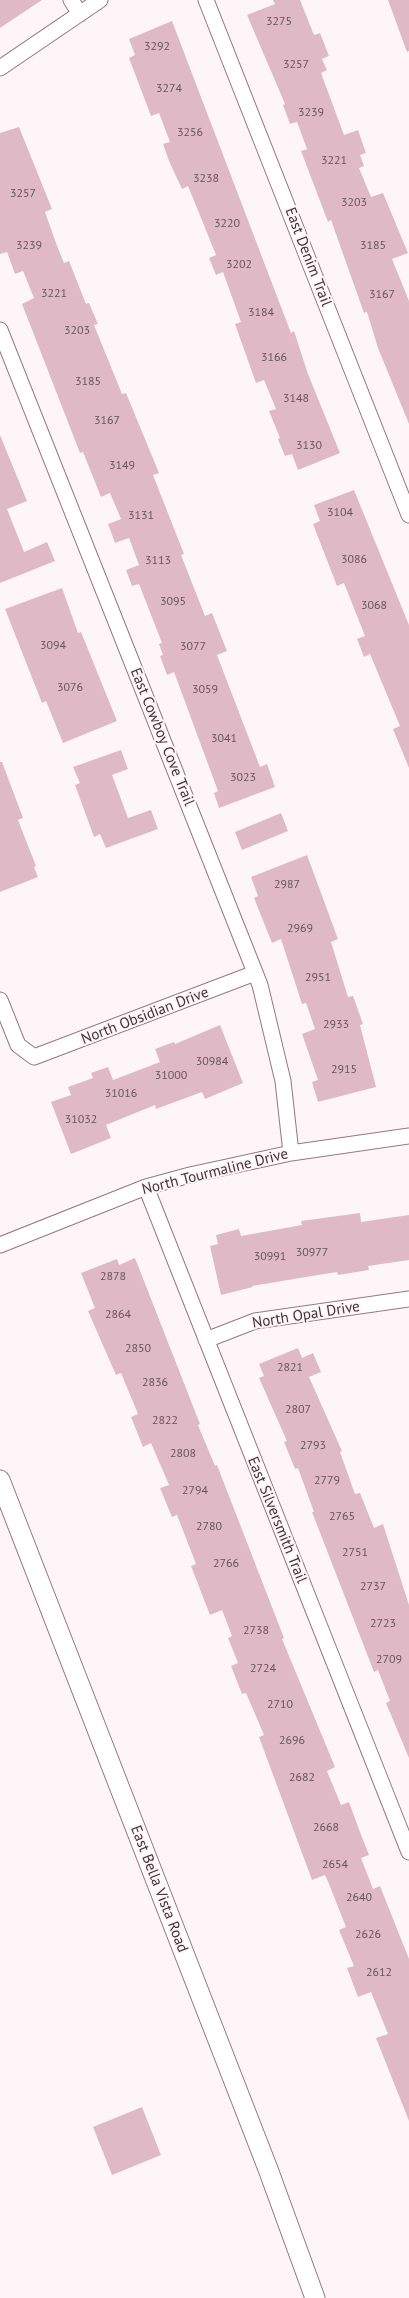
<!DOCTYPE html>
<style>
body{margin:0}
canvas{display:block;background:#fdf5f7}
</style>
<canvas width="409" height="2298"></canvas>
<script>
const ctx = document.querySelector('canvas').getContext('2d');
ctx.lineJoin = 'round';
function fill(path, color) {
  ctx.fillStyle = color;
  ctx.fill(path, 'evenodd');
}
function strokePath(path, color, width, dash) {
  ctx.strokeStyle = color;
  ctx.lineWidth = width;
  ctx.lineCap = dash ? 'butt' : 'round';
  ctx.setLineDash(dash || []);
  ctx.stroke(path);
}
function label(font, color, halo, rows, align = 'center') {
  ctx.font = font + ' "PT Sans",sans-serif';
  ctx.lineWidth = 4;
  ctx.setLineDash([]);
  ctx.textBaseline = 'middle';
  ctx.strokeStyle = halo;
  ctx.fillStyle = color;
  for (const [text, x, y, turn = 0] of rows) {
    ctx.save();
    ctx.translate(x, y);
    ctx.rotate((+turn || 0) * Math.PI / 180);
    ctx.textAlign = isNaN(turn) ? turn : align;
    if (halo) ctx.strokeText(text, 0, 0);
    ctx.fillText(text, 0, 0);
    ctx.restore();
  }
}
fill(new Path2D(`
 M0,0H42L0,28Z
 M273,0H300L314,35L320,33L329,56L322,59L327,70L321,73L344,135L358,130L366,153L360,155L364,166L359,168L371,197L383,193L408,253L392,259L409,301V424L378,348L367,312L364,313L331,220L328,222L301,151L307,149L297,122L290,124L283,105L285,104L247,15L275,4Z
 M388,0H409V51L407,52Z
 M172,21L291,333L294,331L308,374L340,453L298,470L292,454L285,456L278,439L280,438L269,411L276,409L264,380L256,383L235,324L241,322L223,272L216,275L209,258L216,255L195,203L188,186L182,189L169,161L163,144L170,142L159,113L151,116L129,58L135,55L129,39Z
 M19,127L52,209L45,212L56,243L64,263L69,261L86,304L89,303L98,324L94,325L122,394L126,393L159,473L153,475L184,554L181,555L205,616L212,613L227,651L217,655L260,767L267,764L275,787L219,808L214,793L218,791L174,672L167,675L160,656L163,655L159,644L162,643L139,584L132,586L126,570L139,565L129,538L115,543L108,524L121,519L110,493L101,497L83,452L80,453L22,304L34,298L23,271L15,274L7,252L0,254V133Z
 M0,435L27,501L7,509L24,552L47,542L55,561L0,583Z
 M354,490L409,625V768L393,729L400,726L370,654L364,657L357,639L365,636L344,583L337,586L313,524L320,521L314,505Z
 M62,588L78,633L81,632L117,721L63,743L46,701L42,703L5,609Z
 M121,750L128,769L112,775L128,818L151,810L158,829L106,848L100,834L94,837L75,785L80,783L73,767Z
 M0,762H2L23,818L18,820L36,866L34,867L38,877L0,892Z
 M281,813L288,831L242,850L235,832Z
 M307,855L338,939L331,942L348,997L353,996L363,1024L360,1025L376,1087L318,1102L312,1082L318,1080L302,1034L315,1029L306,1003L302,1004L281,939L272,943L254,898L258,896L251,877Z
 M220,1025L243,1083L205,1099L202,1092L156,1109L155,1105L106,1125L111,1138L71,1154L51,1102L71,1095L68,1087L93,1078L91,1073L108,1067L113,1080L160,1062L155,1049L174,1042L175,1044Z
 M360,1213L361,1222L409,1215V1260L368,1266L369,1270L338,1275L337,1272L300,1278L252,1286L253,1287L221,1295L210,1246L218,1244L216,1235L239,1229L241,1236L302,1225L301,1221Z
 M135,1258L200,1424L198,1425L215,1466L217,1465L284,1638L282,1639L335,1767L327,1771L341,1805L349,1802L360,1832L369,1855L361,1858L373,1889L380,1886L409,1959V2121L376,2038L388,2034L371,1992L358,1997L347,1968L354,1966L339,1930L346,1927L329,1884L325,1875L312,1880L259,1737L264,1735L246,1693L242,1694L231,1666L238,1663L228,1638L232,1636L222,1610L210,1615L191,1566L196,1564L177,1515L172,1517L160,1488L169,1485L151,1443L143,1447L131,1417L138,1414L121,1373L116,1375L88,1311L95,1308L81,1273L117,1259L119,1265Z
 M298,1348L302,1358L313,1353L321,1372L309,1377L342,1451L340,1452L355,1494L360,1493L374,1528L383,1524L409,1605V1758L386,1703L390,1701L378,1670L374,1672L312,1512H314L298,1468L295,1469L284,1442L287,1441L259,1378L264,1376L259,1364Z
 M142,2107L161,2155L112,2175L93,2127Z`), '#dfbac6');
const minor = new Path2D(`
 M71,0L80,14
 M206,0L409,515
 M0,68L100,0
 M0,330L260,985L283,1081L291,1153
 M0,1000L18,1045L34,1057L255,973
 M146,1187L409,1852
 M0,1245L146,1187L190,1175L291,1153L409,1136
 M206,1340L255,1321L409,1299`);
const tertiary = new Path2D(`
 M0,1480L268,2169L315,2298`);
strokePath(minor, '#997681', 17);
strokePath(tertiary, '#997681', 21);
strokePath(minor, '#fff', 15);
strokePath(tertiary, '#fff', 19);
label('12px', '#68545a', null, [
 ["3275",279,22],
 ["3292",157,47],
 ["3257",296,65],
 ["3274",169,89],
 ["3239",311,113],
 ["3256",190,133],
 ["3221",334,161],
 ["3238",206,179],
 ["3257",23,194],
 ["3203",354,203],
 ["3220",227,224],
 ["3239",29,246],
 ["3185",373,246],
 ["3202",239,265],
 ["3221",54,294],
 ["3167",382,295],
 ["3184",261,313],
 ["3203",77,331],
 ["3166",274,358],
 ["3185",88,382],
 ["3148",296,399],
 ["3167",107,421],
 ["3130",309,446],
 ["3149",122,466],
 ["3104",340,513],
 ["3131",141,516],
 ["3086",354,560],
 ["3113",158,561],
 ["3095",173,602],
 ["3068",374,606],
 ["3094",53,646],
 ["3077",193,647],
 ["3076",70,688],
 ["3059",205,690],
 ["3041",224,739],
 ["3023",243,778],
 ["2987",287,885],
 ["2969",300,929],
 ["2951",318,978],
 ["2933",336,1025],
 ["30984",212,1062],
 ["2915",344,1070],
 ["31000",171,1076],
 ["31016",121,1094],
 ["31032",81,1120],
 ["30977",312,1253],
 ["30991",270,1257],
 ["2878",113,1277],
 ["2864",118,1315],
 ["2850",138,1349],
 ["2821",290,1368],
 ["2836",155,1383],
 ["2807",298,1410],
 ["2822",165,1421],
 ["2793",313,1446],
 ["2808",183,1454],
 ["2779",327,1481],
 ["2794",195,1491],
 ["2765",342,1517],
 ["2780",209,1527],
 ["2751",355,1553],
 ["2766",226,1564],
 ["2737",373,1587],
 ["2723",383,1624],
 ["2738",256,1631],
 ["2709",389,1660],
 ["2724",263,1669],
 ["2710",280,1705],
 ["2696",292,1741],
 ["2682",302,1778],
 ["2668",326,1828],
 ["2654",335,1865],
 ["2640",359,1898],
 ["2626",368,1935],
 ["2612",379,1973]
]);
label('15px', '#413236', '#fdf5f7', [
 ["East Denim Trail",308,257,69],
 ["East Cowboy Cove Trail",162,737,68],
 ["North Obsidian Drive",145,1016,-21],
 ["North Tourmaline Drive",215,1172,-14],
 ["North Opal Drive",306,1315,-9],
 ["East Silversmith Trail",277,1520,68],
 ["East Bella Vista Road",159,1889,69]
]);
</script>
